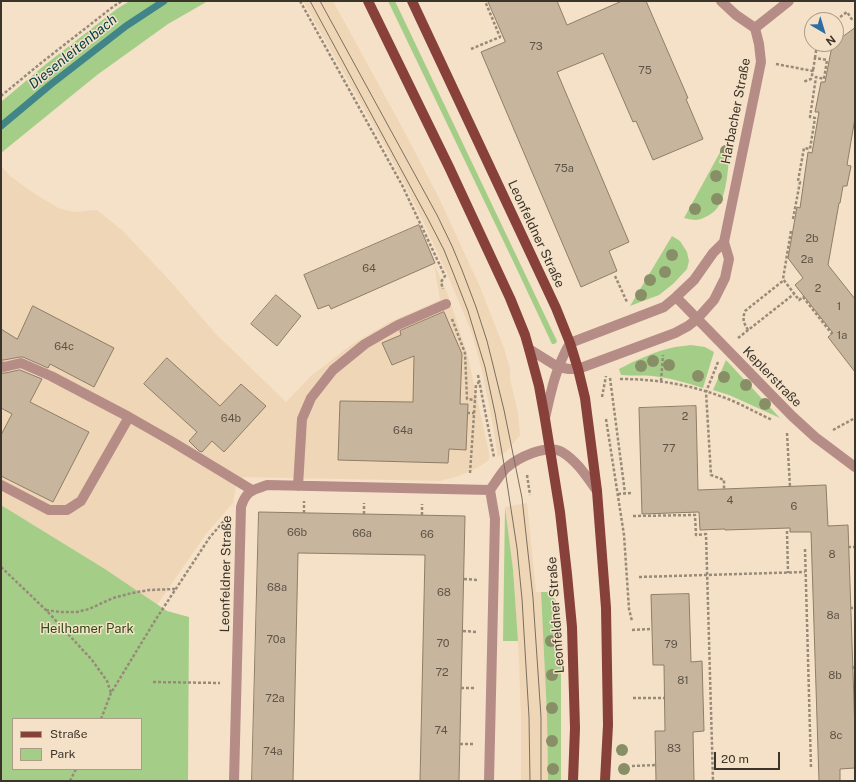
<!DOCTYPE html>
<meta charset="utf-8">
<style>
body{margin:0}
#map{position:relative;width:856px;height:782px;overflow:hidden;background:#f5e1c8;font-family:"Public Sans",sans-serif}
canvas{display:block}
.frame{position:absolute;inset:0;border:2px solid #3b342a;pointer-events:none}
.legend{position:absolute;left:12px;top:718px;width:130px;height:52px;box-sizing:border-box;background:#f5e1c8;border:1px solid #ab9c89;margin:0;padding:5px 7px;list-style:none;font-size:12px;color:#3b342a}
.legend li{display:flex;align-items:center;gap:8px;height:20px}
.legend b{width:20px;border:1px solid #ab9c89}
.north{position:absolute;left:804px;top:12px;width:40px;height:40px;box-sizing:border-box;background:#f5e1c8;border:1px solid #ab9c89;border-radius:50%;rotate:142deg;font-size:11px;font-weight:700;line-height:16px;text-align:center;color:#3b342a}
.north::after{content:'';display:block;margin:auto;width:14px;height:18px;background:#2e6ea5;clip-path:polygon(50% 0,100% 100%,50% 72%,0 100%)}
.scale{position:absolute;left:714px;top:752px;width:66px;height:18px;box-sizing:border-box;border:2px solid #3b342a;border-top:0;padding-left:5px;font-size:12px;line-height:14px;white-space:nowrap;color:#3b342a;-webkit-text-stroke:3px #f5e1c8;paint-order:stroke}
</style>
<div id="map">
<canvas width="856" height="782"></canvas>
<div class="frame"></div>
<ul class="legend">
<li><b style="height:5px;background:#88403b"></b>Straße</li>
<li><b style="height:11px;background:#a4ce88"></b>Park</li>
</ul>
<div class="north">N</div>
<div class="scale">20 m</div>
</div>
<script>
const ctx = document.querySelector('canvas').getContext('2d');
ctx.lineJoin = 'round';
function fill(path, color) {
  ctx.fillStyle = color;
  ctx.fill(path, 'evenodd');
}
function strokePath(path, color, width, dash) {
  ctx.strokeStyle = color;
  ctx.lineWidth = width;
  ctx.lineCap = dash ? 'butt' : 'round';
  ctx.setLineDash(dash || []);
  ctx.stroke(path);
}
function label(font, color, halo, rows, align = 'center') {
  ctx.font = font + ' "Public Sans",sans-serif';
  ctx.lineWidth = 3;
  ctx.setLineDash([]);
  ctx.textBaseline = 'middle';
  ctx.strokeStyle = halo;
  ctx.fillStyle = color;
  for (const [text, x, y, turn = 0] of rows) {
    ctx.save();
    ctx.translate(x, y);
    ctx.rotate((+turn || 0) * Math.PI / 180);
    ctx.textAlign = isNaN(turn) ? turn : align;
    if (halo) ctx.strokeText(text, 0, 0);
    ctx.fillText(text, 0, 0);
    ctx.restore();
  }
}
fill(new Path2D(`
 M303,1H333L404,131L439,198L480,287L504,348L510,369V379L518,413L520,435L507,451L498,457L492,420L481,367L471,331L446,271L423,221L405,185L381,139Z
 M1,166L10,176L32,192L58,208L74,212L97,210L123,231L171,282L215,333L286,402L311,376L351,345L388,323L440,300L434,264L447,293L459,328L468,357L489,453V460L477,468L459,476L440,481L243,477L236,484L233,503L206,534L157,605L105,569L1,505Z
 M527,503L536,592H541L547,716L548,781H521V717L519,661L513,569L505,507Z`), '#efd6b7');
fill(new Path2D(`
 M130,1H208L168,24L97,75L1,153V102L46,64L118,8Z
 M388,1H395L557,341L556,343L554,344H552L513,261Z
 M724,145L729,148C729,164 727,194 718,207C714,213 704,219 696,220C693,220 688,219 684,218Z
 M672,236L680,241L687,252L689,261L687,269L673,284L659,295L630,306Z
 M691,345L705,347L714,352L703,388C687,383 670,378 653,376C643,375 632,376 621,375L619,369C636,360 656,351 675,347C680,346 686,346 691,345Z
 M726,360L780,418L729,395L713,390Z
 M1,505L105,569L167,611L189,617L188,781H1ZM13,719H141V769H13Z
 M505,507L513,569L518,641H503Z
 M541,592H548L555,599L558,607L561,656V781H548L547,716Z`), '#a4ce88');
strokePath(new Path2D(`
 M1,126L50,85L126,26L164,1`), '#418588', 7);
const building = new Path2D(`
 M488,1H557L567,25L622,1H646L688,98L686,99L703,139L653,160L636,121L633,122L603,53L557,72L629,242L609,251L617,271L581,287L481,52L505,42Z
 M855,28V118L847,165L851,166L847,186H843L840,203H839L828,265L855,299V372L828,337L833,333L795,285L803,278L788,258L797,207L800,208L808,152L812,153L819,112H815L821,82H825L832,46L834,44H836V42Z
 M419,225L435,263L331,309L329,305L318,309L304,275Z
 M276,295L301,316L277,346L251,324Z
 M33,306L114,348L94,387L50,364L48,368L23,357H20L4,360H1V329L17,339Z
 M444,312L462,354L460,404H468L466,450L449,449L448,463L338,460L340,401L413,402L414,356L392,365L382,343L401,335L400,331Z
 M167,358L220,406L241,384L266,406L224,452L212,441L202,452L199,451L189,441L197,432L144,384Z
 M20,370L42,379L30,402L89,432L53,502L1,476V435L12,414L1,408V373H5Z
 M696,406L698,490L826,485L828,526L848,525L855,731V768L840,769V781H819L811,532H790V528L725,530V529L700,530L699,512L642,514L639,408Z
 M259,512L465,516L459,781H420L425,555L298,553L293,781H252Z
 M689,594L691,662L702,661L704,731L693,732L694,781H656L655,731H665L664,665H653L651,595Z`);
fill(building, '#c8b59d');
strokePath(building, '#8f7d66', 1);
strokePath(new Path2D(`
 M300,1L402,185L445,276L441,282L443,289
 M836,20L847,12L853,21
 M471,49L500,37L485,1
 M815,58L817,44
 M776,64L813,71L811,79L803,82
 M1,96L41,63L114,6L122,1
 M793,219L800,182L798,181L804,148L810,149L815,118L810,117L816,77L824,79L827,60L815,58L813,71
 M791,231L783,279L799,300L803,297L832,334
 M615,276L627,302
 M452,319L465,353L467,399L475,400
 M748,330C744,323 742,320 745,311L784,280
 M738,338L794,294
 M718,362L706,392L711,475L724,480V489
 M478,375L494,457
 M610,378L625,493
 M620,379C658,379 692,385 728,399C743,405 757,413 772,420
 M661,381L663,355
 M602,397L606,376
 M467,413H474
 M606,419L624,535L629,609L632,621
 M833,430L855,418
 M787,433L790,487
 M470,473L476,385L479,382
 M527,475L530,495
 M618,494L631,493
 M304,513V501
 M364,514V503
 M422,515V504
 M633,516L695,515L696,535L706,534L713,781
 M787,531L788,573
 M848,547H855
 M805,549L811,768
 M1,567L46,610L92,660L107,681L111,693
 M639,577L805,572
 M464,579L478,580
 M850,608H855
 M46,610L60,612H77L89,609L113,598L132,593L149,590L175,589
 M632,630L652,629
 M463,631L477,632
 M852,668L855,667
 M153,682L220,683
 M461,688H475
 M633,698H664
 M101,719L111,693L156,619L210,537L224,521
 M854,728H855
 M460,744H474
 M632,766L656,765
 M70,781L76,769`), '#988a79', 2.5, [3, 2]);
strokePath(new Path2D(`
 M721,1L736,15L755,28
 M676,297L792,416L815,437L855,467
 M529,349L558,367L569,369H578L675,333L688,326L697,319L714,300L725,278L729,259L724,242L761,62L759,44L755,28L789,1
 M1,366L4,367L21,363L51,376L129,417L171,441L252,490
 M545,418C551,391 556,367 570,343L664,307L676,297L694,280L713,253L724,242
 M1,485L49,510H67L81,501L129,417
 M298,486L302,419L311,398L333,370L365,344L398,325L446,304
 M234,781L241,507C246,491 252,490 267,485L490,490
 M489,781L495,519L490,490C495,483 500,475 505,469C517,458 547,443 562,452C577,461 587,477 597,491`), '#b68c87', 10);
strokePath(new Path2D(`
 M368,1L449,167L510,298L525,335L529,349L539,386L545,419L560,512L567,574L572,627L575,728L573,781
 M412,1L556,308L570,343L578,369L585,398L597,491L606,608L608,725L605,781`), '#88403b', 10);
strokePath(new Path2D(`
 M310,1L428,219L444,250L454,275L468,311L478,344L485,367L495,413L505,470L517,548L522,599L529,717L530,781
 M320,1L437,215L452,246L462,270L476,307L487,341L493,365L504,410L522,498L533,598L541,717V781`), '#7a6f5f', 1);
ctx.fillStyle = '#888f66';
for (const [x, y] of [
 [726,151],
 [716,176],
 [717,199],
 [695,209],
 [672,255],
 [665,272],
 [650,280],
 [641,295],
 [653,361],
 [669,365],
 [641,366],
 [698,376],
 [724,377],
 [746,385],
 [765,404],
 [551,641],
 [552,675],
 [552,708],
 [552,741],
 [622,750],
 [553,769],
 [624,769]
]) {
  ctx.beginPath();
  ctx.arc(x, y, 6, 0, 2 * Math.PI);
  ctx.fill();
}
label('11px', '#5e5447', null, [
 ["73",536,47],
 ["75",645,71],
 ["75a",564,169],
 ["2b",812,239],
 ["2a",807,260],
 ["64",369,269],
 ["2",818,289],
 ["1",839,307],
 ["1a",842,336],
 ["64c",64,347],
 ["2",685,417],
 ["64b",231,419],
 ["64a",403,431],
 ["77",669,449],
 ["4",730,501],
 ["6",794,507],
 ["66b",297,533],
 ["66a",362,534],
 ["66",427,535],
 ["8",832,555],
 ["68a",277,588],
 ["68",444,593],
 ["8a",833,616],
 ["70a",276,640],
 ["70",443,644],
 ["79",671,645],
 ["72",442,673],
 ["8b",835,676],
 ["81",683,681],
 ["72a",275,699],
 ["74",441,731],
 ["8c",836,736],
 ["83",674,749],
 ["74a",273,752]
]);
label('13px', '#3b342a', '#f5e1c8', [
 ["Harbacher Straße",736,111,-79],
 ["Leonfeldner Straße",536,234,65],
 ["Keplerstraße",772,377,46],
 ["Leonfeldner Straße",226,574,-89],
 ["Leonfeldner Straße",556,615,-94]
]);
label('13px', '#2f4c16', '#f5e1c8', [
 ["Heilhamer Park",87,629]
]);
label('italic 14px', '#004145', '#f5e1c8', [
 ["Diesenleitenbach",73,52,-39]
]);
</script>
